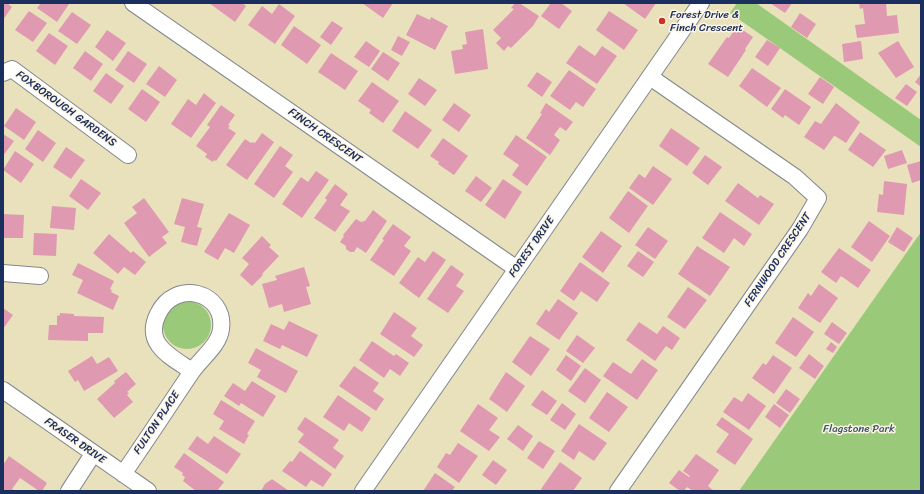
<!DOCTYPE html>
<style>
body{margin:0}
#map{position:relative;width:924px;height:494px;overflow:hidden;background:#e9e1bc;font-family:Sriracha,sans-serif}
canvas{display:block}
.frame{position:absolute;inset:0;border:4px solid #1b2f5e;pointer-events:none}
</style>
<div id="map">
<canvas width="924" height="494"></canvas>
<div class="frame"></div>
</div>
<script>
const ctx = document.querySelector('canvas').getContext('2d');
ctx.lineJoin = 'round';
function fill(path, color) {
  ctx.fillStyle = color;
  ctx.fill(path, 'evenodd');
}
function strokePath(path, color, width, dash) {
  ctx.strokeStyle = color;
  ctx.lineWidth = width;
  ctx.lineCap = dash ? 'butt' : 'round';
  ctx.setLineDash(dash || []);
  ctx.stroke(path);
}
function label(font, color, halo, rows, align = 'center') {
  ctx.font = font + ' Sriracha,sans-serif';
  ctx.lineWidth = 3;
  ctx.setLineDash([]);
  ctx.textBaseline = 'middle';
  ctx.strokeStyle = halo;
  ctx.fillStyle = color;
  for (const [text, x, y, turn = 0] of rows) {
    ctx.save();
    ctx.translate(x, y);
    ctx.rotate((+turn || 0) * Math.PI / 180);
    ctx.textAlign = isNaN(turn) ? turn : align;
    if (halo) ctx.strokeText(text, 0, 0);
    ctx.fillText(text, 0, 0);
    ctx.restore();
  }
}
fill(new Path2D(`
 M737,3H756L921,120V147L730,13Z
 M921,232V491H739Z
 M163 325a24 24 0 1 1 48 0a24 24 0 1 1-48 0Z`), '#9aca79');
fill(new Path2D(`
 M3,3H7L12,7L3,20Z
 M41,3H68L69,4L57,22L37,8Z
 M209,3H242L246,6L235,22Z
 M362,3H393L383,18Z
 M515,3H519L539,16L533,26L511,48L508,46L504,51L496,43L501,38L493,30L514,9L511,8Z
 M551,3H561L572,11L559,29L541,16Z
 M623,3H656L645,19Z
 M770,3H792L785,13Z
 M859,3H886L887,16L897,15L899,33L857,38L855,25L865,24L863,8L860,9Z
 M279,4L295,16L275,44L248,25L262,6L272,14Z
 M29,11L47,23L33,42L15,30Z
 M609,11L638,30L624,50L596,30Z
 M72,12L91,25L77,44L58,31Z
 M800,13L816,24L807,38L791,27Z
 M417,14L430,20L431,17L448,26L435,50L406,35Z
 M332,21L343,28L331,45L320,37Z
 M294,26L321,45L307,64L281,45Z
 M737,26L753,37L745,49L746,50L728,77L708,64L727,37L729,38Z
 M483,29L488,69L455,74L451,51L463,49L462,45L467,44L465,32Z
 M107,30L126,43L113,61L95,47Z
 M49,33L68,46L55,65L36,51Z
 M398,36L410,42L402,56L391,50Z
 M767,40L780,48L768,66L755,57Z
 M366,41L380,51L369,67L354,57Z
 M861,41L863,59L844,62L842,44Z
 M898,41L914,67L896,78L878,53Z
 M579,45L595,56L602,46L617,56L597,84L566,63Z
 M85,51L103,64L91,81L73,68Z
 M128,51L147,64L134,83L115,70Z
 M383,52L400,63L388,81L371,69Z
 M331,53L358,71L345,90L318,72Z
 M159,66L177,80L165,97L146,84Z
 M752,68L781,88L767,107L739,86Z
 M569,70L596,89L583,107L576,102L570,110L550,96Z
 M537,72L552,82L542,97L527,86Z
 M106,73L124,86L111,104L93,91Z
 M921,74V87L915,82Z
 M820,77L834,87L823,104L808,94Z
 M419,78L437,90L425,106L408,94Z
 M372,82L399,101L383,123L369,113L371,110L358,101Z
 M906,84L917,92L907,106L895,98Z
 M142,89L160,102L146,122L128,109Z
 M785,89L811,107L799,125L785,115L783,118L771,109Z
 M204,93L216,103L191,138L171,124L188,99L196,105Z
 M454,103L471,115L459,132L442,120Z
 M546,103L573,122L566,131L560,127L554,135L560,140L550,155L526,138L542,114L540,113Z
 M836,103L860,122L846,143L835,136H834L824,150L804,137L815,121L821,124Z
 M221,105L235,115L228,125L230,126L228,128L236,133L216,161L214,160L213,162L205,157L207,154L196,146L210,127L207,125Z
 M16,108L36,122L24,140L4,126Z
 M405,111L432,130L418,149L392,131Z
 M671,128L700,148L687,166L659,146Z
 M38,130L56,143L43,162L25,149Z
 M860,132L886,150L873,167L848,150Z
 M262,133L274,142L247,180L226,165L245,139L251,143L253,142L255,143Z
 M3,134L14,141L3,156Z
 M516,135L547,157L527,186L512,175L519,165L503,154Z
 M443,138L468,156L454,175L438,164L439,162L430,156Z
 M280,146L293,155L285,166L293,172L274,198L254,184Z
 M66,147L85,160L71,179L53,167Z
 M902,150L907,163L888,169L884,156Z
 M15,151L34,164L21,183L3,170Z
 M705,155L722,167L708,185L692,173Z
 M921,161V180L912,183L907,165Z
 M653,166L672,179L653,205L629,188L639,174L645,178Z
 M316,171L329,180L302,218L282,204L301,177L308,182Z
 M476,176L492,188L481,202L465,191Z
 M81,179L101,193L88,210L69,196Z
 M503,179L522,192L505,219L485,205Z
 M884,181L907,184L904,215L877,212L879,194L883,195Z
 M738,183L758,198L760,195L774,204L759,225L725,201Z
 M335,184L348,194L340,205L350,211L335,232L314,218L327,200L325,198Z
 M628,191L648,206L629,233L609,218Z
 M144,198L169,232L162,237L167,243L149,257L124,223L137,213L132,207Z
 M182,198L204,204L197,227L202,228L197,246L181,242L185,227L174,224Z
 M52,206L76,208L74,230L50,228Z
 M373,210L387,221L366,253L357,247L354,252H350L346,249V246L340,242L344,236L343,235L356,219L361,222L365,221Z
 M720,212L752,234L744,246L734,238L724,253L702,238Z
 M229,213L250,225L234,253L225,248L218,260L204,252Z
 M3,214L24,215L23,238H3Z
 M869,221L890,236L872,262L851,247Z
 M393,224L411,237L404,246L411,251L394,276L370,260L384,240L382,239Z
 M648,227L668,241L655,259L635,245Z
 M897,227L913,238L904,252L888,242Z
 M601,231L622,246L603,273L582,257Z
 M34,233L57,234L56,256L33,255Z
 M109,234L131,253L133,251L146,262L135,275L124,267L118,274L93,253Z
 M262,236L271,245L269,247L279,256L262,274L263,275L252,286L240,275L249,264L242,258Z
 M697,246L730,267L710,296L678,274Z
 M839,248L871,270L858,288L841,276L836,283L821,272Z
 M433,251L446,260L419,298L399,283L418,257L425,262Z
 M638,251L654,262L643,277L627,266Z
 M580,262L610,283L597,302L581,291L574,301L560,291Z
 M78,263L114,281L110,289L112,290L111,292L119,296L113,310L77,293L83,280L72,275Z
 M451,265L464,274L456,286L464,291L448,313L427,299Z
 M304,267L310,286L306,287L311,304L284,312L282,304L269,308L262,284L277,280L275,276Z
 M819,284L838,298L820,323L798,308L808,293L811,296Z
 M688,287L707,300L685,329L667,317Z
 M558,299L578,313L559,340L536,324L546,309L549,312Z
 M3,308L13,315L3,329Z
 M394,312L417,328L411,336L423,345L414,357L380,334Z
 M60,313L74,314V316L104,317L103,333H88V341L48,340L49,325H57V316L60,315Z
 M793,317L814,332L796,357L775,343Z
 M289,321L318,335L307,357L282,345L280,349L263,341L271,324L284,330Z
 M639,322L657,334L663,326L680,338L672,350L666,346L655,361L626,340Z
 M832,322L847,333L839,344L824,334Z
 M577,335L595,348L583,363L566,351Z
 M530,336L550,349L531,376L512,362Z
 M372,341L394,356L396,354L409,363L400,376L390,369L384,378L359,360Z
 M831,342L837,347L833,353L826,349Z
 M256,348L298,371L286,393L257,377L261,370L248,363Z
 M809,354L824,366L815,379L799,368Z
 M566,355L581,366L571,381L556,370Z
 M773,355L792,368L774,394L752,378L763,363L766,365Z
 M92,356L97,364L109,357L118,371L84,391L78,380L75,382L68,371Z
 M642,359L658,370L637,400L603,376L613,362L631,374Z
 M354,366L379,383L373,391L384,399L376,411L339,386Z
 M585,368L601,380L585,403L568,391Z
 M126,372L136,384L127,392L129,393L127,395L133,402L114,418L97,399L115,383L114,381Z
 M506,372L525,386L507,412L489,399Z
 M252,381L276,396L263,417L241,403L239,406L224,396L233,383L245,391Z
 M786,389L800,399L790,413L776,403Z
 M542,390L557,401L547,415L531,405Z
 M607,392L628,407L609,432L589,418Z
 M748,393L766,406L749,430L723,412L734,397L742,402Z
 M338,395L371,418L362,432L349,423L344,431L323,417Z
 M221,400L255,421L247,434L249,435L244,444L219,429L224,421L213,414Z
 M562,403L576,414L565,430L550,420Z
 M478,404L498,418L489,430L500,437L489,451L460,431Z
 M774,404L789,415L780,428L765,417Z
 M305,417L339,440L333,448L344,456L335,469L298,442L304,434L297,429Z
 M722,417L753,439L735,465L716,452L729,434L716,425Z
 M579,424L607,443L594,461L579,451L574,460L561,451Z
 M518,425L533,436L523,451L507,439Z
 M197,436L208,444L214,436L241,454L227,474L188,449Z
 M539,441L555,451L543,469L527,458Z
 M458,443L478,456L459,483L437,467L446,453L450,455Z
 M300,451L332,474L323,487L311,480L306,487L282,471L290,461L292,462Z
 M184,453L224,482L217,491H196L183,481L185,477L182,475L183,473L174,467Z
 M696,454L719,470L708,486L714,491H693L687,487L684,491H680L669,483L679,470L689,477L690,476L683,471Z
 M9,456L47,483L42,491H39L20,478L12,489L16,491H3V465Z
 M493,460L507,470L496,485L482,475Z
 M560,462L582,478L573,491L568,490V491H544L541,489Z
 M435,473L455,487L452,491H423Z
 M272,479L289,491H261L265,484Z`), '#df9ab1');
const minor = new Path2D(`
 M133,3L517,269
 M3,73L12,69L128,155
 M3,273L40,276
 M3,390L148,491
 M123,474C146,441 168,407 191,373C200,359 219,346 221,329C226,292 175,278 158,314C143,344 171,357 192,371
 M69,491L93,454
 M363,491L701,3
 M618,491L800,229L818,198L795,177L650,77`);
strokePath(minor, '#82888d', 18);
strokePath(minor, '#fff', 16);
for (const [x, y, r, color] of [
 [662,21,4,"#c8321e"]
]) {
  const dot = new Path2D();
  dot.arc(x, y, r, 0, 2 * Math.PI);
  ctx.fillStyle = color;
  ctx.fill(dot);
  strokePath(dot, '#fcf5e5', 1.5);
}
label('11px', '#1b2f5e', '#fcf5e5', [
 ["Forest Drive &",670,15],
 ["Finch Crescent",670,28]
], 'left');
label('11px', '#1b2f5e', '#fcf5e5', [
 ["FOXBOROUGH GARDENS",66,109,36],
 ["FINCH CRESCENT",325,136,35],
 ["FOREST DRIVE",532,247,-55],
 ["FERNWOOD CRESCENT",778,260,-56],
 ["FULTON PLACE",157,423,-56],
 ["FRASER DRIVE",75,441,35]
]);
label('11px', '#3b5665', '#fcf5e5', [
 ["Flagstone Park",859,429]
]);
</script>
